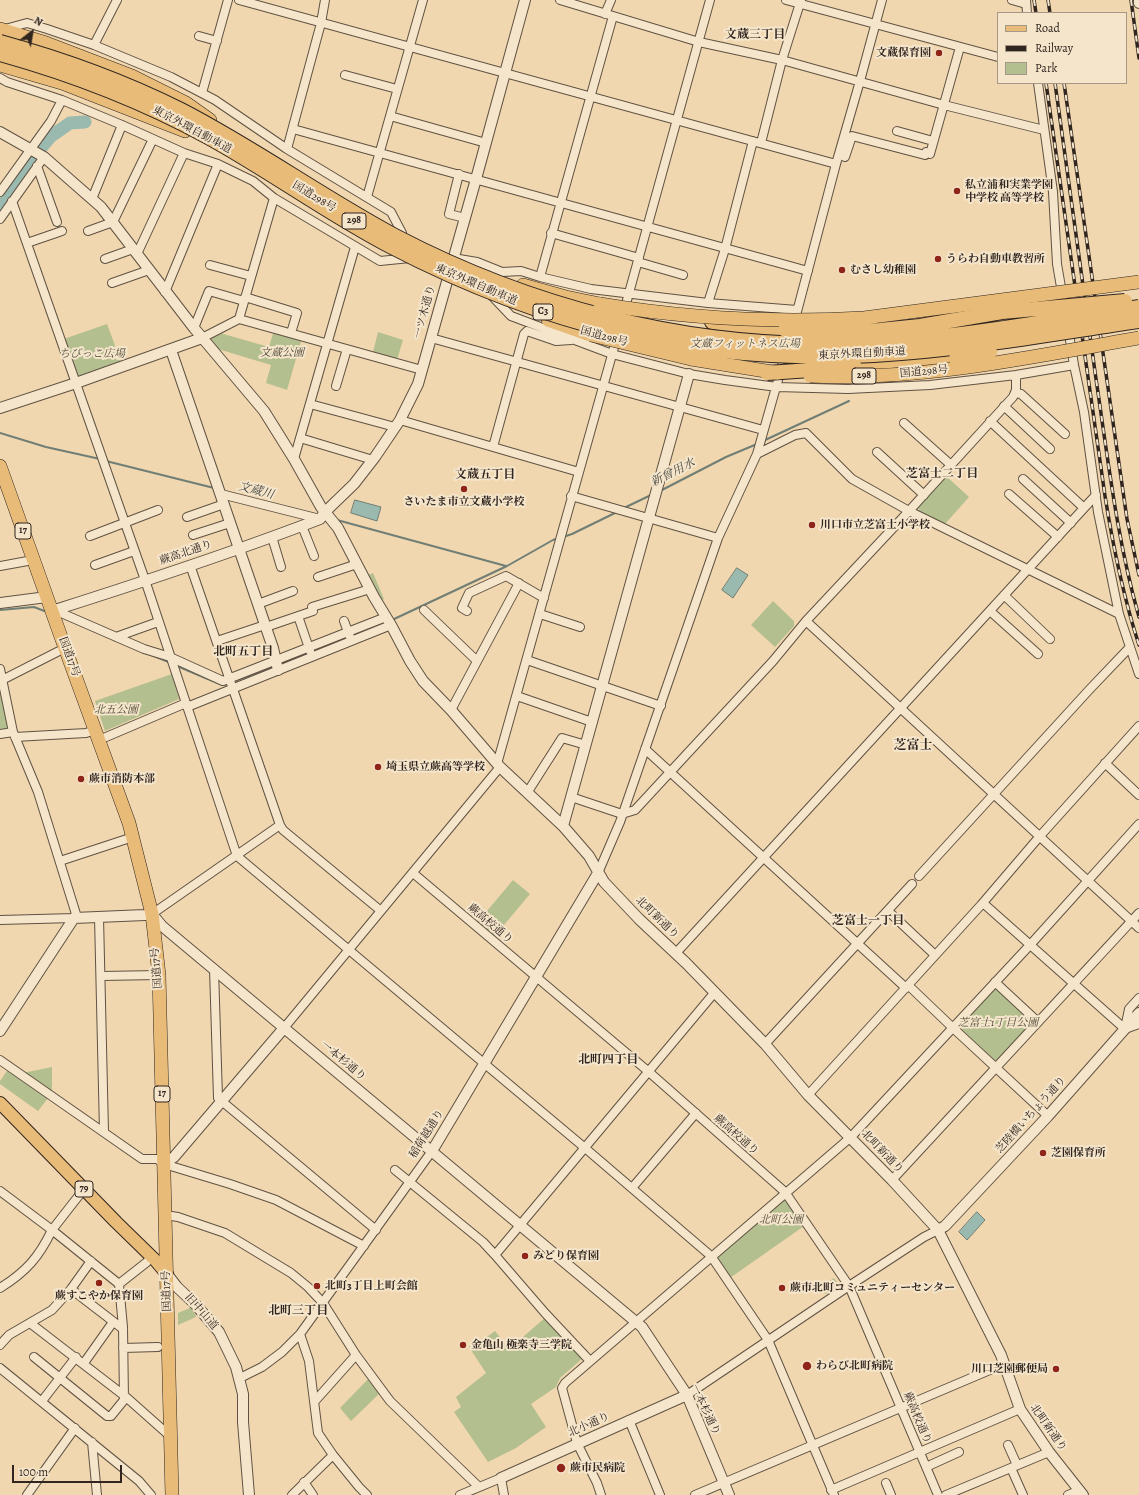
<!DOCTYPE html>
<meta charset="utf-8">
<style>
body{margin:0}
#map{position:relative;width:1139px;height:1495px;overflow:hidden;background:#f0d7af;font-family:Alegreya,serif}
canvas{display:block}
.legend{position:absolute;left:997px;top:12px;width:130px;height:72px;box-sizing:border-box;background:#f5e5cb;border:1px solid #a69886;margin:0;padding:5px 7px;list-style:none;font-size:12px;color:#30251f}
.legend li{display:flex;align-items:center;gap:8px;height:20px}
.legend b{width:20px;border:1px solid #a69886}
.north{position:absolute;left:12px;top:12px;width:40px;height:40px;-webkit-text-stroke:3px #f5e5cb;paint-order:stroke;rotate:31deg;font-size:11px;font-weight:700;line-height:16px;text-align:center;color:#30251f}
.north::after{content:'';display:block;margin:auto;width:14px;height:18px;background:#30251f;clip-path:polygon(50% 0,100% 100%,50% 72%,0 100%)}
.scale{position:absolute;left:12px;top:1465px;width:110px;height:18px;box-sizing:border-box;border:2px solid #30251f;border-top:0;padding-left:5px;font-size:12px;line-height:14px;white-space:nowrap;color:#30251f;-webkit-text-stroke:3px #f5e5cb;paint-order:stroke}
</style>
<div id="map">
<canvas width="1139" height="1495"></canvas>
<ul class="legend">
<li><b style="height:5px;background:#e8bc78"></b>Road</li>
<li><b style="height:5px;background:#30251f"></b>Railway</li>
<li><b style="height:11px;background:#b4bf8f"></b>Park</li>
</ul>
<div class="north">N</div>
<div class="scale">100 m</div>
</div>
<script>
const ctx = document.querySelector('canvas').getContext('2d');
ctx.lineJoin = 'round';
function fill(path, color) {
  ctx.fillStyle = color;
  ctx.fill(path, 'evenodd');
}
function strokePath(path, color, width, dash) {
  ctx.strokeStyle = color;
  ctx.lineWidth = width;
  ctx.lineCap = dash ? 'butt' : 'round';
  ctx.setLineDash(dash || []);
  ctx.stroke(path);
}
function label(font, color, halo, rows, align = 'center') {
  ctx.font = font + ' Alegreya,"Noto Serif JP",serif';
  ctx.lineWidth = 4;
  ctx.setLineDash([]);
  ctx.textBaseline = 'middle';
  ctx.strokeStyle = halo;
  ctx.fillStyle = color;
  for (const [text, x, y, turn = 0] of rows) {
    ctx.save();
    ctx.translate(x, y);
    ctx.rotate((+turn || 0) * Math.PI / 180);
    ctx.textAlign = isNaN(turn) ? turn : align;
    if (halo) ctx.strokeText(text, 0, 0);
    ctx.fillText(text, 0, 0);
    ctx.restore();
  }
}
fill(new Path2D(`
 M107,324L123,367L76,383L61,340Z
 M274,330L302,338L287,390L266,383L271,365L218,349L209,340L211,337L220,333L269,347Z
 M378,332L403,340L396,363L372,356Z
 M946,476L969,497L945,524L919,511L918,506Z
 M373,573L384,599L379,602L366,576Z
 M773,601L794,621V626L775,647L751,625Z
 M172,674L179,699L105,731L95,701Z
 M0,690L10,728L0,730Z
 M513,880L530,894L493,938L476,924Z
 M994,989L1001,990L1033,1019V1023L1000,1060H993L962,1031V1025Z
 M52,1067V1093L38,1111L0,1084V1081L9,1068L18,1074Z
 M785,1192L807,1224L727,1280L711,1256Z
 M834,1278L839,1285L825,1294L820,1287Z
 M192,1307L196,1317L178,1325V1313Z
 M546,1317L583,1358L560,1378L556,1387L531,1404L546,1427L516,1448L488,1462L454,1412L461,1407L456,1397L486,1373L469,1347L477,1339L480,1342L495,1331L509,1349Z
 M369,1378L380,1393L351,1421L340,1408Z`), '#b4bf8f');
const water = new Path2D(`
 M355,500L381,507L377,521L351,513Z
 M737,568L748,575L733,598L722,590Z
 M977,1212L985,1220L967,1240L959,1232Z`);
fill(water, '#9ab9af');
strokePath(water, '#707e75', 1);
strokePath(new Path2D(`
 M0,433L46,447L100,459
 M763,441L849,401
 M106,461L214,488
 M660,491L726,457L757,444
 M624,508L651,495
 M337,520L506,566
 M563,537L572,534L617,512
 M0,610L34,607L47,612
 M392,620L507,566L553,540L559,538
 M351,636L375,627
 M312,651L347,638
 M149,654L171,663
 M280,663L308,653
 M177,666L222,685L226,684
 M232,682L275,666`), '#707e75', 2);
strokePath(new Path2D(`
 M0,206L40,149L50,137L70,123L85,122`), '#9ab9af', 13);
const minor = new Path2D(`
 M239,0L836,164
 M560,0L699,42L782,60L944,105L1044,130
 M786,0L998,57
 M1012,0L1026,4
 M1026,0L1027,13
 M605,14L611,0
 M5,29L27,23L47,29L94,45L171,77L215,100L287,149L391,212L402,233
 M199,36L217,41
 M94,45L117,0
 M345,75L397,89
 M0,78L7,82L62,100L122,125L184,153L218,164L253,181L274,198L380,261L410,258
 M1038,83L1053,192L1057,264L1065,310
 M202,93L228,0
 M390,116L486,143
 M293,129L808,271
 M897,131L933,141
 M761,143L782,60L801,0
 M287,149L321,23L325,0
 M845,157L852,136L925,155L926,152L930,154L960,47
 M37,166L57,222
 M459,174L449,214L465,218
 M0,192L51,121L62,100
 M367,197L423,0
 M92,199L122,125
 M12,201L145,580L237,856L585,1148L711,1256L768,1340L834,1495
 M0,219L44,157
 M88,231L113,222L153,139
 M551,233L639,258
 M27,243L62,231
 M137,254L184,153
 M453,258L477,262L502,272L521,271L540,277L591,289L708,303L797,310
 M105,259L133,249
 M638,262L683,275
 M210,265L251,276
 M540,277L613,16
 M112,283L149,270
 M165,292L218,164
 M492,296L511,316L612,354L689,374L725,380L777,387L848,389L930,385L1016,375L1074,365
 M245,297L297,313L291,333
 M708,303L725,249L753,141
 M624,311L710,0
 M239,319L422,370
 M794,323L836,164L860,81L882,0
 M194,328L209,291L244,301
 M1068,328L1074,365L1084,412L1098,512L1119,614L1139,674
 M202,338L239,319L274,198
 M431,338L763,430
 M336,386L347,349
 M1015,393L1021,394L1065,434
 M310,404L395,427
 M1004,406L1050,449
 M400,420L579,472
 M990,421L1084,508
 M904,423L951,465
 M300,438L373,460
 M493,447L524,334L527,331L556,341L571,340
 M877,452L924,495
 M757,454L795,435L806,433L852,479L909,511L1119,614
 M294,459L355,247
 M1023,479L1071,523
 M221,494L320,519
 M1009,494L1058,537
 M571,496L718,538
 M187,517L224,504
 M302,526L314,556
 M193,535L230,523
 M90,536L158,510
 M272,537L281,567
 M95,565L134,551
 M190,565L280,825L283,830L381,911
 M0,566L33,560
 M318,577L357,564
 M1004,595L1050,639
 M258,604L293,591
 M312,607L370,589
 M52,609L144,649L170,657L223,681L386,617
 M424,610L477,661
 M467,611L462,608L469,593L506,576L544,598
 M990,611L1038,654
 M540,614L580,627
 M298,616L310,651
 M344,621L350,637
 M806,621L1139,928
 M266,627L313,611
 M116,637L158,622
 M217,641L265,625
 M527,660L661,706
 M0,669L13,732L38,792L76,914L74,918L0,920
 M2,680L65,648
 M517,696L592,722
 M187,707L391,625
 M451,710L519,583
 M0,734L13,732
 M15,737L86,733L95,730
 M99,740L186,703
 M645,749L906,988
 M1105,763L1139,795
 M497,764L617,337
 M527,793L562,738L586,745
 M571,797L622,814L635,810L773,661L806,621L909,511L1013,397L1016,390V375
 M60,861L133,837
 M413,873L649,1072L785,1192L849,1286L938,1495
 M598,873L620,822L718,538L757,454L786,352
 M919,876L1089,690L1130,647
 M983,903L1125,1029
 M888,911L935,955
 M152,914L280,825
 M99,917L104,1132
 M676,953L1096,495
 M214,969L218,1098L376,1230
 M101,976L159,975
 M995,982L1038,1022
 M908,985L953,1028L1048,1116
 M284,1028L500,767
 M1125,1028L1129,1009L1139,998
 M1125,1029L1139,1024
 M765,1044L912,884
 M0,1060L142,1159H157L164,1164L230,1184L276,1200L364,1246
 M808,1095L981,905L1040,836L1139,726
 M395,1170L483,1242L495,1255L545,1313L590,1361
 M892,1180L1139,913
 M632,1188L696,1113
 M0,1191L52,1230L84,1189
 M165,1215L178,1217L225,1233L291,1273L308,1287L323,1303L356,1355L390,1401L479,1487
 M495,1255L715,992
 M0,1288C26,1272 39,1257 52,1230L119,1284L147,1262L151,1256
 M71,1289L123,1329
 M30,1323L126,1397L171,1437
 M300,1334L309,1361L318,1433L333,1455L359,1487L367,1495
 M0,1345L9,1335L52,1310L71,1289L91,1261
 M123,1348L158,1347
 M34,1357L107,1416H111L124,1400L123,1327L119,1284
 M84,1363L113,1322
 M0,1368L139,1481L151,1495
 M240,1378L262,1367L282,1352L300,1334L432,1151
 M687,1395L849,1286L924,1237L938,1230
 M42,1401L76,1357
 M315,1401L356,1355
 M629,1420L660,1495
 M92,1442L97,1495
 M1008,1445L1017,1465
 M926,1467L959,1452
 M1011,1468L1023,1495
 M304,1482L313,1495
 M886,1483L891,1495
 M831,1490L1020,1409
 M27,1495L75,1428
 M292,1495L333,1455
 M460,1495L501,1478L504,1495
 M601,1495L597,1483L577,1443L562,1388L565,1383L851,1137L1030,945L1139,824
 M695,1495L1004,1364
 M946,1495L1049,1452
 M1068,1495L1080,1490`);
const tertiary = new Path2D(`
 M1139,0V3
 M0,132L44,157L101,207L194,328L264,411L294,459L321,507L338,528L374,597L391,625L410,661L423,681L451,710L500,767L563,826L589,856L604,882L639,919L686,963L765,1044L808,1095L892,1180L938,1230L1001,1355L1020,1409L1049,1452L1083,1495
 M171,350L273,648L278,670
 M0,408L76,383L202,338
 M0,603L47,597
 M52,609H58C146,581 234,552 320,519L325,512L354,484L375,457L400,420L418,384L476,179L525,0
 M563,826L689,374
 M0,1031L74,918L145,915L152,914L162,926L636,1322L642,1327L687,1395L729,1495
 M432,1151L598,873
 M164,1164L174,1157L284,1028
 M938,1230L945,1226L1048,1116L1139,1013
 M167,1274L177,1287L196,1305L219,1332L236,1367L243,1394V1422L249,1495
 M501,1478L687,1395`);
const primary = new Path2D(`
 M0,1103L116,1222L156,1261L167,1274`);
const trunk = new Path2D(`
 M0,29L46,43L132,76L186,103L210,120
 M0,65L62,83L185,131
 M523,285L566,297L600,304
 M548,320L591,335
 M0,466L65,648L129,823L152,914L159,975L172,1495`);
const motorway = new Path2D(`
 M712,322L737,326L785,330
 M855,367L956,359`);
strokePath(minor, '#605243', 10);
strokePath(tertiary, '#605243', 12);
strokePath(primary, '#30251f', 14);
strokePath(trunk, '#30251f', 14);
strokePath(motorway, '#30251f', 16);
strokePath(minor, '#f5e5cb', 8);
strokePath(tertiary, '#f5e5cb', 10);
strokePath(primary, '#e8bc78', 12);
strokePath(trunk, '#e8bc78', 13);
strokePath(motorway, '#e8bc78', 14);
const rail = new Path2D(`
 M1034,0L1036,13
 M1048,0L1050,13
 M1131,0L1139,58
 M1046,83L1105,496C1113,546 1123,596 1139,645
 M1055,83C1069,182 1082,281 1096,379C1108,459 1117,540 1139,617
 M1064,83L1127,519L1139,575`);
strokePath(rail, '#30251f', 3.5);
strokePath(rail, '#f5e5cb', 2, [6]);
const trunkBridge = new Path2D(`
 M600,304C689,319 774,323 864,318L1139,282
 M591,335L691,359L778,373
 M810,376C921,381 1031,357 1139,338`);
const motorwayBridge = new Path2D(`
 M0,42C62,59 123,81 181,110C255,148 322,197 395,236C529,306 681,346 832,344C935,342 1037,323 1139,307
 M0,54C72,74 142,101 208,137C270,171 327,213 390,246C544,326 700,365 874,355C964,350 1051,334 1139,321
 M785,330L835,331L880,330L920,326L1002,312L1125,301
 M956,359L990,352
 M767,373L855,367`);
strokePath(trunkBridge, '#30251f', 14, []);
strokePath(motorwayBridge, '#30251f', 16, []);
strokePath(trunkBridge, '#e8bc78', 13);
strokePath(motorwayBridge, '#e8bc78', 14);
for (const [x, y, r, color] of [
 [939,53,4,"#8f2418"],
 [957,191,4,"#8f2418"],
 [938,259,4,"#8f2418"],
 [842,270,4,"#8f2418"],
 [464,489,4,"#8f2418"],
 [812,525,4,"#8f2418"],
 [378,767,4,"#8f2418"],
 [81,779,4,"#8f2418"],
 [1043,1153,4,"#8f2418"],
 [525,1256,4,"#8f2418"],
 [99,1283,4,"#8f2418"],
 [317,1286,4,"#8f2418"],
 [782,1288,4,"#8f2418"],
 [463,1345,4,"#8f2418"],
 [807,1366,5,"#8f2418"],
 [1056,1369,4,"#8f2418"],
 [561,1468,5,"#8f2418"]
]) {
  const dot = new Path2D();
  dot.arc(x, y, r, 0, 2 * Math.PI);
  ctx.fillStyle = color;
  ctx.fill(dot);
  strokePath(dot, '#f5e5cb', 1.5);
}
for (const [x, y, w] of [
 [354,221,24],
 [543,312,20],
 [864,376,24],
 [23,531,16],
 [162,1094,16],
 [84,1189,18]
]) {
  const box = new Path2D();
  box.roundRect(x - w / 2, y - 8, w, 16, 3);
  ctx.fillStyle = '#f5e5cb';
  ctx.fill(box);
  strokePath(box, '#30251f', 1);
}
label('bold 10px', '#30251f', null, [
 ["298",354,221],
 ["C3",543,312],
 ["298",864,376],
 ["17",23,531],
 ["17",162,1094],
 ["79",84,1189]
]);
label('bold 11px', '#30251f', '#f5e5cb', [
 ["文蔵保育園",931,53,"right"],
 ["私立浦和実業学園",965,185],
 ["中学校 高等学校",965,198],
 ["うらわ自動車教習所",946,259],
 ["むさし幼稚園",850,270],
 ["さいたま市立文蔵小学校",464,502,"center"],
 ["川口市立芝富士小学校",820,525],
 ["埼玉県立蕨高等学校",386,767],
 ["蕨市消防本部",89,779],
 ["芝園保育所",1051,1153],
 ["みどり保育園",533,1256],
 ["北町3丁目上町会館",325,1286],
 ["蕨市北町コミュニティーセンター",790,1288],
 ["蕨すこやか保育園",99,1296,"center"],
 ["金亀山 極楽寺三学院",471,1345],
 ["わらび北町病院",816,1366],
 ["川口芝園郵便局",1048,1369,"right"],
 ["蕨市民病院",570,1468]
], 'left');
label('11px', '#30251f', '#f5e5cb', [
 ["東京外環自動車道",192,130,28],
 ["国道298号",314,197,31],
 ["東京外環自動車道",476,285,23],
 ["一ツ木通り",425,312,-75],
 ["国道298号",604,337,15],
 ["東京外環自動車道",862,354,-3],
 ["国道298号",924,372,-5],
 ["蕨高北通り",186,553,-19],
 ["国道17号",69,657,70],
 ["北町新通り",657,918,44],
 ["蕨高校通り",490,924,40],
 ["国道17号",157,968,-95],
 ["一本杉通り",343,1061,40],
 ["芝陸橋いちょう通り",1031,1115,-48],
 ["稲荷越通り",427,1134,-58],
 ["蕨高校通り",736,1135,41],
 ["北町新通り",882,1152,46],
 ["国道17号",167,1291,-92],
 ["旧中山道",201,1312,49],
 ["一本杉通り",705,1410,65],
 ["蕨高校通り",917,1418,67],
 ["北小通り",589,1425,-24],
 ["北町新通り",1048,1428,55]
]);
label('italic 11px', '#514c3b', '#f5e5cb', [
 ["文蔵フィットネス広場",745,344],
 ["文蔵公園",282,353],
 ["ちびっこ広場",92,354],
 ["北五公園",116,710],
 ["芝富士1丁目公園",998,1023],
 ["北町公園",781,1220]
]);
label('bold 12px', '#30251f', '#f5e5cb', [
 ["文蔵三丁目",755,35],
 ["芝富士二丁目",942,474],
 ["文蔵五丁目",485,475],
 ["北町五丁目",243,652],
 ["芝富士一丁目",868,921],
 ["北町四丁目",608,1060],
 ["北町三丁目",298,1311]
]);
label('italic 12px', '#4a4a43', '#f5e5cb', [
 ["新曾用水",673,473,-27],
 ["文蔵川",256,491,15]
]);
label('bold 13px', '#30251f', '#f5e5cb', [
 ["芝富士",913,746]
]);
</script>
